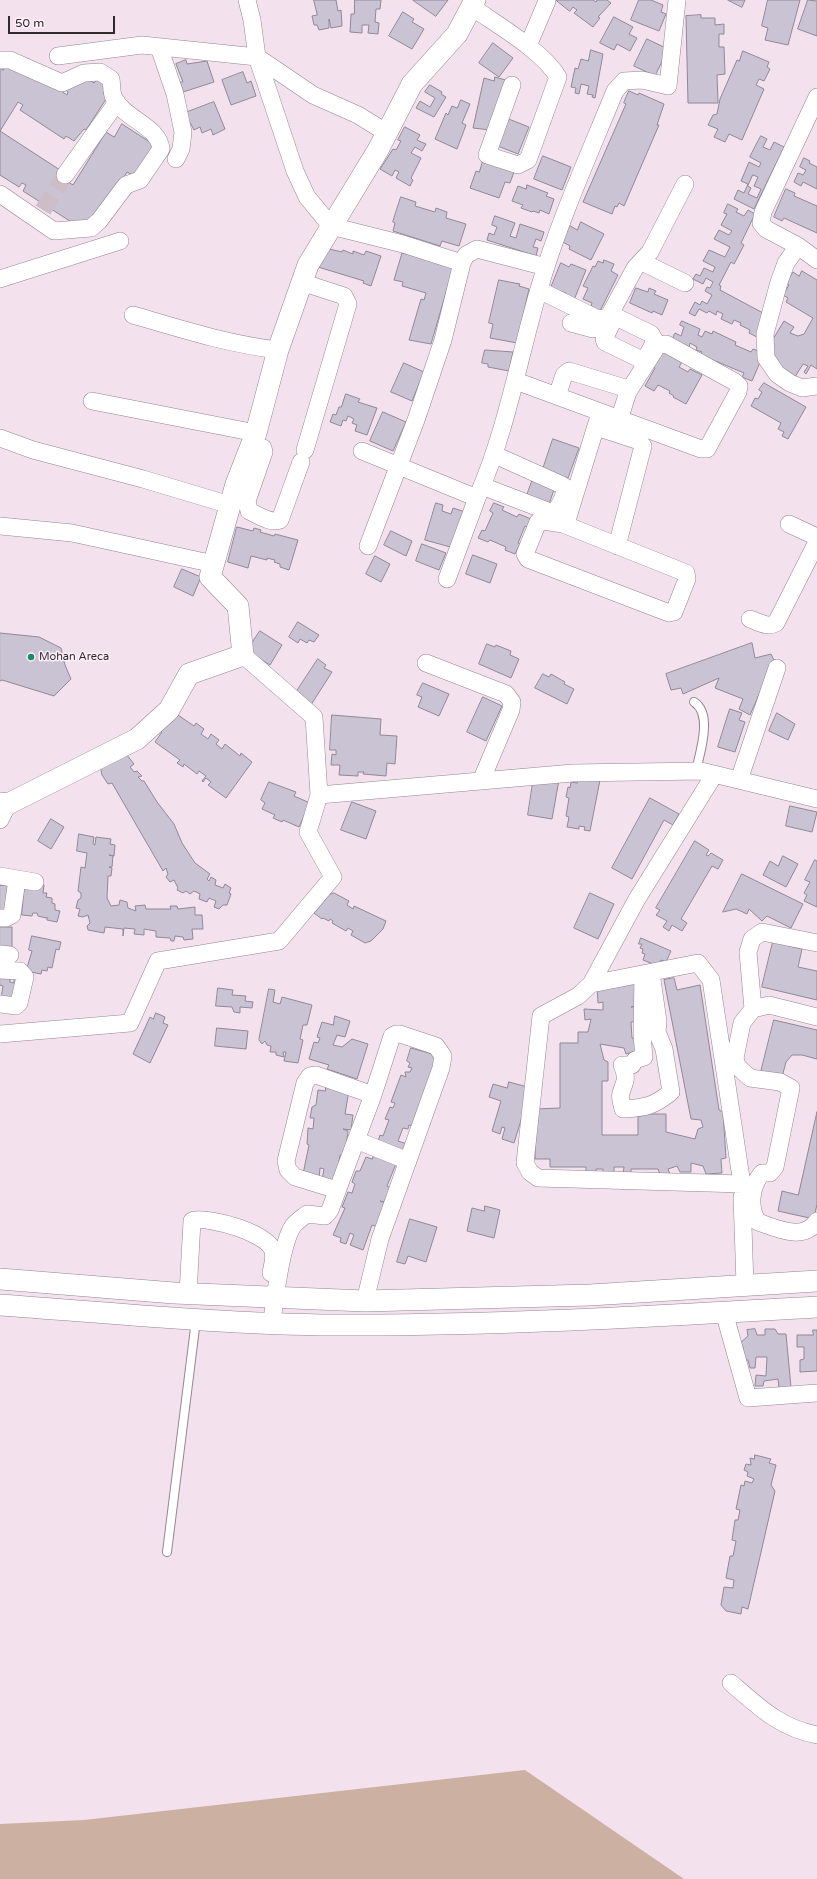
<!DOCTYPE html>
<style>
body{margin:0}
#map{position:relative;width:817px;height:1879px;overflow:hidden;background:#f3e2ed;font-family:"Varela Round",sans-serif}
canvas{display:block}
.scale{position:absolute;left:8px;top:16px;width:107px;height:18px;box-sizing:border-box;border:2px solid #30292e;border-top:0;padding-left:5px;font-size:12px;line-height:14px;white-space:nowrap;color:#30292e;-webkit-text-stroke:3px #fff0f9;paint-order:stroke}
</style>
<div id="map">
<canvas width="817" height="1879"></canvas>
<div class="scale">50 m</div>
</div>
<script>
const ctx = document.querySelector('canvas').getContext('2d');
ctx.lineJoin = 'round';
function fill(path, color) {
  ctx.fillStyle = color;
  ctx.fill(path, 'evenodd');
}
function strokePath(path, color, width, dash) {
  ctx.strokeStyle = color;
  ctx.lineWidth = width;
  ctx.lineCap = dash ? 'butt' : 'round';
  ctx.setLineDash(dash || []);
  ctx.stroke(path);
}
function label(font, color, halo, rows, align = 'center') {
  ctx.font = font + ' "Varela Round",sans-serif';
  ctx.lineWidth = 3;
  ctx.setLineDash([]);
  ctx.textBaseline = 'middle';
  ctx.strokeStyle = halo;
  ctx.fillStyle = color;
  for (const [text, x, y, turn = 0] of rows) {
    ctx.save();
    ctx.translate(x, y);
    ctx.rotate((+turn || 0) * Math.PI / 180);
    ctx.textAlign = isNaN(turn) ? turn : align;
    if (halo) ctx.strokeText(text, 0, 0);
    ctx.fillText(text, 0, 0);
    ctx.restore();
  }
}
fill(new Path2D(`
 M525,1770L684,1879H0V1824L84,1820Z`), '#ccb0a2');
const building = new Path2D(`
 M314,0H336L338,11L341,10L342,26L331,28L329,19V28L319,30L317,25H314L312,16L317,15Z
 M355,0H381L380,9H376L375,22L379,23L378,34L368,33L369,25H362V33L350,32L351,14H354Z
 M413,0H448L436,16Z
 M556,0H593L596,2L597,0H607L611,3L598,17L600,18L593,27L574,13L577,10L573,7L570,11Z
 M639,0H651L663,5L661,12L666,14L659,31L631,20Z
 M728,0H745L742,7Z
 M768,0H800L788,45L765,40L768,28L762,26Z
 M808,0L817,1V36L798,29Z
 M403,12L414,19L412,22L424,29L412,49L389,36Z
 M701,15V18H715V25L724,24V34H719V47H724L725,74L717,75L718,103H688L686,16Z
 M614,17L633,27L629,34L637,38L630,51L617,44L614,50L600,43Z
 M647,39L668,49L655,76L634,66Z
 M493,43L513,58L499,77L479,63Z
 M591,50L603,54L595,98L592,97L593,95L587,94L589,86L581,84L579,94L575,93L576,88L571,87L575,68L578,69L581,59L588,61Z
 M743,51L769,62L767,67L770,69L764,81L759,79L756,85L764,89L742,140L729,134L725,142L714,137L718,129L708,125L713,115L717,114L720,99L737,60L739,61Z
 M186,60L187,64L207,61L214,82L183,92L180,82H183L176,64Z
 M9,61L20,65L67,95L68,92L66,90L71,83L76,86L82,75L94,83L97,79L108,86L103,93L108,96L86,130L84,129L74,141L66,136L64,139L20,110L23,105L18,102L0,131V68L3,70Z
 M243,72L247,83L251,81L256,96L231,105L222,80Z
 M495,77L509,81L490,130L473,128L484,78L494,81Z
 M430,85L442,92L441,94L446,97L434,117L416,108L420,101L430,107L435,98L425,92Z
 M629,91L638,95L639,93L664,104L657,125H659L624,206L619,203L617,207L615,206L612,214L583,202L626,104L624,103Z
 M461,100L470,104L462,123L466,125L457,149L435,139L446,113L448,115L452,106L457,108Z
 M214,102L225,129L213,135L211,129L202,133L200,127L194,130L185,113Z
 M506,118L529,127L518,154L495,145Z
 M122,124L159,148L138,178L127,172L100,215L85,227L76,225L23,191L26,185L22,183L19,187L0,175V131L60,170L57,175L73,185L106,132L114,137Z
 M405,127L420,135L417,140L426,144L422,151L415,147L411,153L421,158L411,178L413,180L410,186L396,178L399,172L395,170L392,176L380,169L393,149L396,150L401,141L398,140Z
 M761,136L767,139L763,147L770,150L774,142L784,147L754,209L734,199L738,190L744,193L748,184L741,181L749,162L759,167L761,163L750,157ZM753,175L758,177L754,186L761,189L757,198L748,194L751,188L748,186Z
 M543,156L571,167L562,190L534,179Z
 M804,158L810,161L809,163L817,167V189L803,182L801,186L794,182L798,173L803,175L806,170L800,167Z
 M483,161L514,172L510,183L505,182L499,198L470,188L476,171L479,172Z
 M527,185L548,193L546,196L554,199L549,214L540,210L539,213L533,211L532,212L521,208L523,205L512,201L518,186L526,189Z
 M786,189L795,193L794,196L817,206V233L784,218L782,221L774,217Z
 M401,197L416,202L415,206L435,212L436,208L447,212L446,218L466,224L459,246L442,241L440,246L393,231L395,223L393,222Z
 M728,204L738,209L736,212L744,216L748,210L755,214L741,243L744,245L734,264L731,262L719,285L721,286L720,290L765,314L757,337L749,333L750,330L740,325L741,323L734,320L732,324L721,319L723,314L717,311L716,315L709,311L707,313L699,309L695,316L689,313L695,302L700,305L702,301L707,304L712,295L705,291L707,287L710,288L713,282L706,278L703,284L693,279L696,274L700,276L704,268L713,272L715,267L703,261L709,250L725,257L730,247L714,239L719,230L729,235L732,231L721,225L727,214L724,213Z
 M495,216L515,223L510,236L516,238L520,224L544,232L541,241L536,239L533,247L538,248L536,256L487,240L489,233L494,235L497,227L492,225Z
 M581,222L604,234L591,260L569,249L570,246L561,241L569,225L577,230Z
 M325,248L342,252L343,250L353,254V251L364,255L366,251L381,256L371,286L363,283L364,281L318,267Z
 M407,252L454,265L431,344L409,340L421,299L424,300L426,293L402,286L403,282L394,280L402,253L406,254Z
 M604,260L614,264L611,271L618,275L600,311L591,306L592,303L583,299L588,288L583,286L593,266L595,267L598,261L603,263Z
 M561,263L569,267L571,264L586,270L574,300L565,296L566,293L560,291L550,290Z
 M802,271L817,280V369L811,365L806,374L804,372L808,366L803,364L795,377L770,362L775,355L771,354L770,344L784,321L794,327L790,333L798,336L804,334L813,318L786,302L788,298L783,295L789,285L786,283L793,272L799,276Z
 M499,280L520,284L519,286L529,289L517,343L490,338L493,324L489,323Z
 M636,288L648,292L649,288L656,291L654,294L668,300L662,315L653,311L652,313L630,303Z
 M682,321L700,329L698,335L702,337L705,331L712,334L713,331L736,342L735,345L751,352L753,349L764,353L752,381L742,377L744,373L713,360L711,363L699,358L702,352L696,350L697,347L690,343L689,347L672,339L675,333L681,336L684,327L680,325Z
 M485,350L513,352L509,371L488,367V364L482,363Z
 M662,351L682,362L679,367L688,372L690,369L702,375L686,404L673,397L674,396L669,393L670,391L658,385L654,391L645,386L655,368L653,367Z
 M404,363L424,372L412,401L391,392Z
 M764,383L806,407L788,439L782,436L784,432L778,429L781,423L751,406L755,398L758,399L762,392L759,390Z
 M346,394L360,399L358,402L377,408L367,435L355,431L357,425L352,423L354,419L348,416L346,421L343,420L341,426L330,422L333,414L336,415L339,407H341Z
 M383,412L406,422L393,451L370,441Z
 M553,439L579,448L568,478L543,469Z
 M534,476L556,484L548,507L526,498Z
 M436,503L443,505L442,511L451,514L453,508L465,512L454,548L425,540Z
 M494,503L504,507L502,510L517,517L519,514L531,519L527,527L525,526L518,543L520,544L515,554L505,550L506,547L490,540L488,542L478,538L482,530L485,531L493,513L490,511Z
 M237,527L253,531L254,528L261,530L260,532L274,536L275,534L298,540L289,570L280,567V564L274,562L275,560L267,558V560L251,556L248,568L228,562Z
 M391,531L412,541L406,556L384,545Z
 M422,544L446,553L439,570L416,561Z
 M473,555L497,564L490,583L466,574Z
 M375,556L390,564L381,582L366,574Z
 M182,569L201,577L193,596L174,587Z
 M298,622L319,635L314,642L309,640L307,643L300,639L298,643L289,637Z
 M260,631L282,645L270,665L247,651Z
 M0,633L39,637L61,648L65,665L71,679L54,696L2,680L0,681Z
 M752,643L755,658L771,654L774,660L750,715L739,709L743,699L715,688L719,678L683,694L681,688L671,690L666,674Z
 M487,644L495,647L496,645L511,651L510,655L519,659L511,678L479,664Z
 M318,659L326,665L324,668L332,672L309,708L293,697Z
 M543,674L549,677L551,674L565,682L564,684L574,689L567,704L535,688Z
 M423,683L449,694L439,716L418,707L422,697L417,695Z
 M483,697L502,706L486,741L467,732Z
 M730,709L742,713L739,720L745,722L735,752L718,747Z
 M172,711L194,726L196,723L204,729L201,734L208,739L211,734L219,740L216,744L222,749L225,744L240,756L241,753L252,762L226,798L208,785L211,782L206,778L203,782L202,781L206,776L199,771L197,774L184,764L183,767L177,763L180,760L155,742L162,732L159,729Z
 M777,713L795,724L788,740L769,731Z
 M332,715L381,719L380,735L397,736L395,764L387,763L386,776L363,774L364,772H358V776L339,775L340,765H331L332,754L336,755V750H330Z
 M126,754L134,764L130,767L134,772L137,771L142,776L138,777L142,781H144L157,802L174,824L182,843L195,863L210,874L207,879L209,881L211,877L216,880L215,885L223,888L225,884L231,888L229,893L231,894L227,905H223L219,909L214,907L216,901L209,898L207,902L199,899L200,894L194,891L190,894L186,891L183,893L177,890L178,888L174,880L170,882L166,877L168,874L166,868L163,871L112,783L108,784L102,775L100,766Z
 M579,774L600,780L590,831L584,830L585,827L579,826V829L567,827L569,817L566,816L569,798L566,797L568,787L570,788L571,782L577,783Z
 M534,776L559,780L552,819L528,815Z
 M269,782L296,792L294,796L310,803L299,827L283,820L282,822L273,818L275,815L262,809L265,803L261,800Z
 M650,798L679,814L673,825L664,820L632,879L612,868Z
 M352,802L376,811L366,839L341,830Z
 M790,806L817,812L812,832L786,826Z
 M51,819L64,827L51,849L38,841Z
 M79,834L94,837L93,844L95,845L96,837L111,839L110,844L115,845L114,856L109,855L113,856L112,867H109L112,868L111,876H108L107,898L111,906L119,905L120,900L127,902L128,908L136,911L135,906L145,905L146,909H171L170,906H177L178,909L195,907V915H202L203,929H192L193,939L184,940L183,937L175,936L174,941H171L170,938L156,937V931L144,929V935L134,934L135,929L124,928L123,936V929L105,927L104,933L88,930L87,926L90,923L88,915L83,917L78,916L80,909L76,908L78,900L81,898V893L78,891L81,867L85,868L87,853L77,851Z
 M695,841L709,850L706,855L708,856L711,853L723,860L718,869L712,866L681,919L687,923L682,931L672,925L669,931L663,927L667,921L656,915L660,910L656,908Z
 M783,856L798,864L786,887L763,875L770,861L778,866Z
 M815,860L817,861V907L804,901L807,895L804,893L810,882L805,880Z
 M742,874L803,904L791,928L767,916L762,921L749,909L747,914L736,909L723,912Z
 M25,883L44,885L43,893H47L46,897L52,898V903L55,904V910L60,911L57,922L47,920V917L46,918L38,916L37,913H33L32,916L22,915Z
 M0,885L14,886L12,910L0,913Z
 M334,893L349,901L347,905L353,909L354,906L386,921L383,929L371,941L365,943L351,935L353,931L348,928L346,931L332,923L333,921L330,919L329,921L323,918L322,919L314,913L329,895Z
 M590,893L614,904L598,939L574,928Z
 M0,927H12V947H0Z
 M32,936L61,942L59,950L56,949L52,968L48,967L47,971L42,970L41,974L26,971L32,951L29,950Z
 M641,938L671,951L666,962L661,960L658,966L643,960L645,954L642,953L643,949L640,948L642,944H639Z
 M773,942L802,949L798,967L817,971V1000L762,987Z
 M0,977L10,978V982L14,983V977L22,978L15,999L1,998L3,986L0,985Z
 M674,978L677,990L700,985L719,1110L723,1112L726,1158L721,1159L722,1173L706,1174L703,1166L691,1163V1172H680L677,1166L668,1169L670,1174L661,1177L658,1169H631V1175H623L624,1167H614V1173H603V1169H596V1172H586V1167H550V1159H535V1109L560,1108V1043H578V1032H588L591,1019L585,1020L584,1009L603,1010V1002L598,1003L597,986L636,984L637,1006L631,1007L639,1006V1021L631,1022L632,1038L637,1040L636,1051L626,1054L624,1048L600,1044L604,1060L608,1062V1081H602V1135H638V1114H666V1132L695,1139L698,1129L703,1127L701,1120L691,1119L664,980Z
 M218,988L233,990L232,995L246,996L245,1001L253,1002L252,1008L240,1007V1013L234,1012L232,1007L216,1006Z
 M269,989L275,990L273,1002L280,1004L282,997L312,1005L307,1025H303L300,1039L303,1040L298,1063L284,1061L286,1052H283L284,1057L276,1055V1052H270L271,1046L267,1045L265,1041L262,1044L259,1040Z
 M156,1013L165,1017L163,1023L168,1025L150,1063L133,1054L150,1017L153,1019Z
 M335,1016L350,1021L345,1037L337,1035L333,1045L342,1047L352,1039L368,1044L357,1079L327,1069L329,1065L309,1059L314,1042L318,1043L320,1038L317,1037L322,1022L333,1025Z
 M774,1020L817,1030V1059L802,1055H792L786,1062L782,1077L761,1072Z
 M217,1028L248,1031L246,1049L215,1046Z
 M411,1048L440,1056L424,1113L417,1111L414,1119L417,1128L409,1125L408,1129L403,1128L398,1141L407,1144L403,1155L377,1145L380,1135L383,1136L389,1120L385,1119L390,1107L393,1108L395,1103L391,1102L401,1075L406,1077L405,1072H410L412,1068L408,1067L410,1063L407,1061Z
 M509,1082L531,1088L514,1143L502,1139L505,1128L502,1127L500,1134L492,1131L501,1101L489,1097L493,1084L507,1088Z
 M326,1087L349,1090L345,1114L353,1115L351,1130L343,1129L348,1131L345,1156L340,1155L336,1181L322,1180L324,1169L320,1168L319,1179L303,1174L309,1145L307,1144L308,1128L313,1129L314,1118H310L312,1107L316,1105L318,1090L325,1091Z
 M817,1112V1204L814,1219L778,1211L782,1191L798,1195Z
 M374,1155L396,1164L387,1186L394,1189L388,1203L380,1201L386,1203L377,1227L372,1225L363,1250L350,1245L354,1235L350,1233L346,1244L340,1242L341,1238L333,1235L345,1208L342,1207L348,1192L352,1193L355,1184L352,1182L356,1171H360L366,1157L372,1159Z
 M485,1206L500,1210L494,1238L467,1231L472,1208L484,1211Z
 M410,1219L437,1227L426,1262L408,1256L405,1264L397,1262Z
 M755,1329L757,1335H765V1329H775L778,1334H786L791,1387L779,1388L778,1379L764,1381L763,1386H755L756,1375L766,1376L767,1357H756L755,1368H750L748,1360H743V1347L740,1343L748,1336L747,1330Z
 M813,1330H817V1371L800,1372V1360L804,1359V1347H797V1335H813Z
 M755,1455L771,1459L769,1463L776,1465L771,1485L775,1491L748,1609L742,1607L741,1614L726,1611L721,1605L724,1587L733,1588L734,1580L726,1578L730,1556H733L736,1541L732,1540L735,1520H738L740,1510L736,1509L741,1485L744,1486L745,1481L752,1483L754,1479L747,1476L748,1472L744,1470L746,1464L751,1465L750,1458L754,1459Z`);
fill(building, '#cac3d3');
strokePath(building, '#8f8897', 1);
strokePath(new Path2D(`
 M43,210L65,175`), '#ccbdc7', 17, [17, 8]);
const service = new Path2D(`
 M694,702C713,714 700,752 696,771
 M167,1552L196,1320`);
const minor = new Path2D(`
 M247,0L252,20L257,57L313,95L358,115L387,133
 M472,7C497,25 543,51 558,77L528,160L518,165L487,155L512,85
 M528,46L547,1
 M159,47L175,94L183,132L181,149L176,159
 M58,56L142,45L257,57L295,171L307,197L331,226L403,244L462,263L466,255L477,249L546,267
 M0,60H10L62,83L84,73L100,72L111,79C112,85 111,92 114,98C124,119 159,126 161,149L140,180L126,185L99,221L91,228L54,231L0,194
 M817,97L763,212L761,223L766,229L798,246L817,260
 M65,175L117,102
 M798,246L786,263L779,282L765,334L766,358L777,374L790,383L802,388L817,386
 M642,262L685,283
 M0,279L120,241
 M301,282L344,296L348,304L305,450
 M539,290L596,318L605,319L610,314L635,268L650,252L685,184
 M610,314L651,334L655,341L647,356L642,360L605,342L604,339L615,317
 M133,315C181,329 228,344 278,350
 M571,323L593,329L596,327L600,319
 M516,381L701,449H707L738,392L739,386L735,382L666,344L658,345L628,392
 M557,396L564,375L569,371L625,388L628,392L619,420
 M92,401L256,433
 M596,427L639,441L643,446L617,546
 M0,438L33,450L143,479L230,505
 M252,445L263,448L264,452L247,501L249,511C258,515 271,524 280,520L301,462
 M362,451L477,498C507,429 518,361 539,289C559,221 588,157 615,91L624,81L642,80L668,86L677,0
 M482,486L550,512H554C560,506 565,496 565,487L562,485L495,455
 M563,524L686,573L687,579L674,612L669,613L528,559L525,554L538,522L543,521L563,524L567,520L600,413
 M789,524L817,537
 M0,526L72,533L214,564
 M368,546L416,420L443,340L462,263
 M447,579L477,498
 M750,619C759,622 767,628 776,623L817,542
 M243,655L314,717L319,795L573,773L701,771L817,799
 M426,663L506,694L512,702L511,710L481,781
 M739,780L777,668
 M0,820L8,804
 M0,876L35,882
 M0,918H6L12,915L17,879
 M0,954L10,955
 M0,970L20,971L25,977L19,1003L16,1006L0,1004
 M643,974L642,1035L644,1057L635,1060L632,1065H622C628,1080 625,1080 621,1093C619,1097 622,1104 623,1109C645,1108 654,1106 671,1092L664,1049L657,1032L658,1021L651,973
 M591,984L578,996L541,1016L525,1163L530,1172L538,1178L742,1184L711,980L698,963L591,984L637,899L714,775
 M753,1009L748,952L752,939L762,932L817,943
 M817,1017L769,1005L753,1009L742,1023L735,1058L737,1066L750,1078L780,1082L791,1088L775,1167L770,1173H762C751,1186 748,1207 758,1222C776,1228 804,1242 817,1221
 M0,1034L130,1023L158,961L279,941L333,877L308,832L319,795
 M356,1140L408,1161
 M337,1190L295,1177L288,1170L286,1161L305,1083L310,1076L316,1075L373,1095
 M742,1197L745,1285
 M188,1294L192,1221L194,1220C211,1217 268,1233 273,1251C275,1258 272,1267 271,1273
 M724,1312L748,1398L817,1393
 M272,1322C274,1301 282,1242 293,1226C297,1221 302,1218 307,1214L325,1216L330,1210L373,1095L392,1036L396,1034H400L436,1046L443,1056L441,1068L380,1239L365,1301
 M731,1683C759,1707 780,1728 817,1735`);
const tertiary = new Path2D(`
 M0,803L8,804L137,739L169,710L189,674L243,655L238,606L210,577L236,484L256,433L278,350L308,265L378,150L412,84L457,34L475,0
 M0,1279L174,1293L365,1301L590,1295L817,1281
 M0,1305C112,1313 224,1324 336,1325C497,1326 657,1316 817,1307`);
strokePath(service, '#95858f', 10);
strokePath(minor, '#95858f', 18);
strokePath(tertiary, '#95858f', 22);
strokePath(service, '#fff', 8);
strokePath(minor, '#fff', 17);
strokePath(tertiary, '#fff', 21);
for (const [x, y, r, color] of [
 [31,657,4,"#1b8b6b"]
]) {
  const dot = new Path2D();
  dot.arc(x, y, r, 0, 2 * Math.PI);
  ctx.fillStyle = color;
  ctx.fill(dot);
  strokePath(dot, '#fff0f9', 1.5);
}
label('11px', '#30292e', '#fff0f9', [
 ["Mohan Areca",39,657]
], 'left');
</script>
